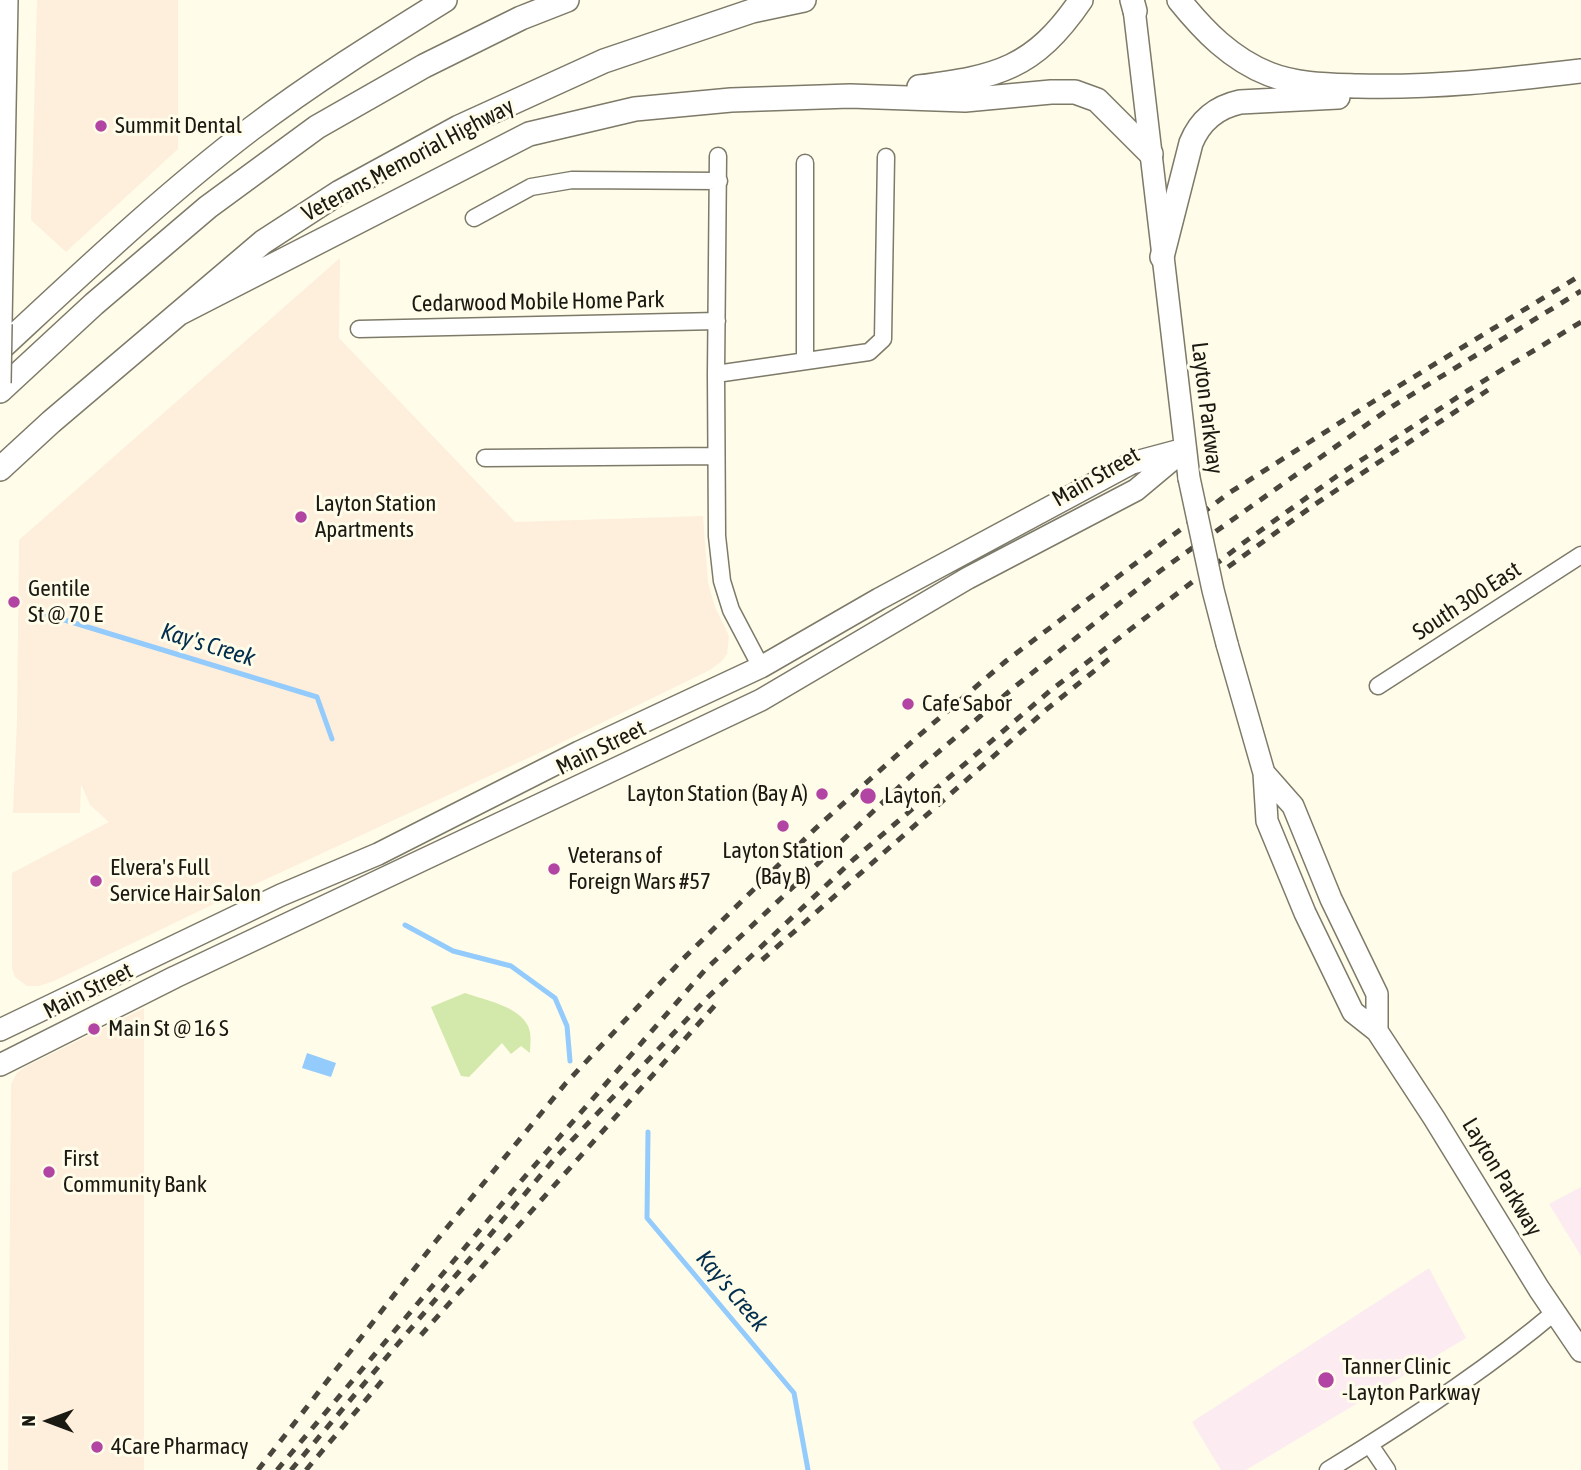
<!DOCTYPE html>
<style>
body{margin:0}
#map{position:relative;width:1581px;height:1470px;overflow:hidden;background:#fffce9;font-family:"Asap Condensed",sans-serif}
canvas{display:block}
.north{position:absolute;left:14px;top:1386px;width:70px;height:70px;-webkit-text-stroke:5px #fffce9;paint-order:stroke;rotate:270deg;font-size:19px;font-weight:700;line-height:28px;text-align:center;color:#1a1912}
.north::after{content:'';display:block;margin:auto;width:24px;height:32px;background:#1a1912;clip-path:polygon(50% 0,100% 100%,50% 72%,0 100%)}
</style>
<div id="map">
<canvas width="1581" height="1470"></canvas>
<div class="north">N</div>
</div>
<script>
const ctx = document.querySelector('canvas').getContext('2d');
ctx.lineJoin = 'round';
function fill(path, color) {
  ctx.fillStyle = color;
  ctx.fill(path, 'evenodd');
}
function strokePath(path, color, width, dash) {
  ctx.strokeStyle = color;
  ctx.lineWidth = width;
  ctx.lineCap = dash ? 'butt' : 'round';
  ctx.setLineDash(dash || []);
  ctx.stroke(path);
}
function label(font, color, halo, rows, align = 'center') {
  ctx.font = font + ' "Asap Condensed",sans-serif';
  ctx.lineWidth = 6;
  ctx.setLineDash([]);
  ctx.textBaseline = 'middle';
  ctx.strokeStyle = halo;
  ctx.fillStyle = color;
  for (const [text, x, y, turn = 0] of rows) {
    ctx.save();
    ctx.translate(x, y);
    ctx.rotate((+turn || 0) * Math.PI / 180);
    ctx.textAlign = isNaN(turn) ? turn : align;
    if (halo) ctx.strokeText(text, 0, 0);
    ctx.fillText(text, 0, 0);
    ctx.restore();
  }
}
fill(new Path2D(`
 M37,0H178V149L66,252L31,220Z
 M340,258L339,338L515,522L703,516L708,583L715,607L729,636L727,654L722,661L710,670L552,747L247,888L54,981L39,986H27L15,977L12,968V873L109,822L90,805L81,784L80,813H13L17,720L19,540Z
 M144,1008V1470H8L11,1084L17,1073L25,1067Z`), '#feeedc');
fill(new Path2D(`
 M1581,1187V1256L1549,1204Z
 M1429,1268L1466,1338L1246,1470H1221L1192,1422Z`), '#fcecf1');
fill(new Path2D(`
 M465,993C484,1000 519,1006 528,1026C532,1034 530,1045 530,1053L521,1046L511,1054L502,1043L469,1077L461,1076L431,1007Z`), '#d3e8ab');
fill(new Path2D(`
 M307,1053L336,1063L331,1077L302,1068Z`), '#93cbfd');
strokePath(new Path2D(`
 M45,614L317,697L332,739
 M405,925L453,951L511,966L555,998L567,1026L570,1061
 M648,1132L647,1218L794,1393L808,1470`), '#93cbfd', 5);
const minor = new Path2D(`
 M718,156L716,374L717,536L722,581L731,610L761,667
 M474,218L531,187L572,180L719,181
 M359,329L717,321
 M805,360V163
 M716,374L869,352L883,339L886,157
 M485,458L716,456
 M1378,686L1581,555
 M1370,1445L1387,1470
 M1328,1470C1407,1422 1485,1371 1555,1312`);
const major = new Path2D(`
 M1133,0L1189,478
 M1,324L7,0
 M1227,644L1264,773L1267,821L1305,913L1353,1012L1377,1031L1434,1118L1539,1289L1581,1351
 M1264,773L1293,806L1331,899L1377,994V1031
 M0,1030L281,895L378,854L579,752L761,667L879,599L1132,463L1177,451
 M0,1065L175,977L761,700L968,578L1136,490L1185,449`);
const highway = new Path2D(`
 M1132,0L1135,11
 M1179,0C1204,31 1231,59 1269,74C1297,85 1328,85 1358,86C1433,88 1506,80 1581,71
 M919,87C997,77 1034,69 1081,0
 M1162,257L1191,143C1200,121 1217,107 1240,102L1338,97
 M180,313L529,134L635,109L731,100L850,96L965,100L1051,92H1075L1097,100L1151,154
 M0,349C81,274 163,196 251,129C313,82 379,41 445,0
 M0,391L94,304L208,207L317,127L424,66L521,18L567,0
 M0,469L51,422L263,242L340,192L459,127L604,61L752,11L804,0`);
strokePath(minor, '#7d7a69', 19);
strokePath(major, '#7d7a69', 24);
strokePath(highway, '#7d7a69', 26);
strokePath(minor, '#fff', 16);
strokePath(major, '#fff', 21);
strokePath(highway, '#fff', 23);
strokePath(new Path2D(`
 M1228,567L1314,505L1488,390
 M762,960L1047,709L1114,655
 M421,1335L717,1003
 M258,1470L436,1241L566,1083L682,960L816,828L916,738L1006,661L1229,493L1371,403L1581,275
 M277,1470L522,1180L705,970L915,772L1012,689L1160,571L1393,406L1581,291
 M291,1470L557,1156L708,997L854,859L1051,690L1246,541L1337,476L1467,391L1581,322
 M306,1470L387,1375`), '#48463d', 5, [9, 9]);
const majorBridge = new Path2D(`
 M0,383L1,324
 M1189,478L1213,590L1227,644`);
strokePath(majorBridge, '#7d7a69', 24, []);
strokePath(majorBridge, '#fff', 21);
for (const [x, y, r, color] of [
 [101,126,7,"#b245a4"],
 [301,517,7,"#b245a4"],
 [14,602,7,"#b245a4"],
 [908,704,7,"#b245a4"],
 [822,794,7,"#b245a4"],
 [868,796,9,"#b245a4"],
 [783,826,7,"#b245a4"],
 [554,869,7,"#b245a4"],
 [96,881,7,"#b245a4"],
 [94,1029,7,"#b245a4"],
 [49,1172,7,"#b245a4"],
 [1326,1380,9,"#b245a4"],
 [97,1447,7,"#b245a4"]
]) {
  const dot = new Path2D();
  dot.arc(x, y, r, 0, 2 * Math.PI);
  ctx.fillStyle = color;
  ctx.fill(dot);
  strokePath(dot, '#fffce9', 2.5);
}
label('23px', '#1a1912', '#fffce9', [
 ["Summit Dental",115,126],
 ["Layton Station",315,504],
 ["Apartments",315,530],
 ["Gentile",28,589],
 ["St @ 70 E",28,615],
 ["Cafe Sabor",922,704],
 ["Layton Station (Bay A)",808,794,"right"],
 ["Layton",884,796],
 ["Layton Station",783,851,"center"],
 ["(Bay B)",783,877,"center"],
 ["Veterans of",568,856],
 ["Foreign Wars #57",568,882],
 ["Elvera's Full",110,868],
 ["Service Hair Salon",110,894],
 ["Main St @ 16 S",108,1029],
 ["First",63,1159],
 ["Community Bank",63,1185],
 ["Tanner Clinic",1342,1367],
 ["-Layton Parkway",1342,1393],
 ["4Care Pharmacy",111,1447]
], 'left');
label('23px', '#1a1912', '#fffce9', [
 ["Veterans Memorial Highway",408,160,-28],
 ["Cedarwood Mobile Home Park",538,302,-1],
 ["Layton Parkway",1207,408,83],
 ["Main Street",1096,477,-30],
 ["South 300 East",1467,601,-33],
 ["Main Street",601,748,-26],
 ["Main Street",88,991,-27],
 ["Layton Parkway",1502,1177,59]
]);
label('italic 24px', '#022e4d', '#fffce9', [
 ["Kay's Creek",208,645,17],
 ["Kay's Creek",732,1291,50]
]);
</script>
